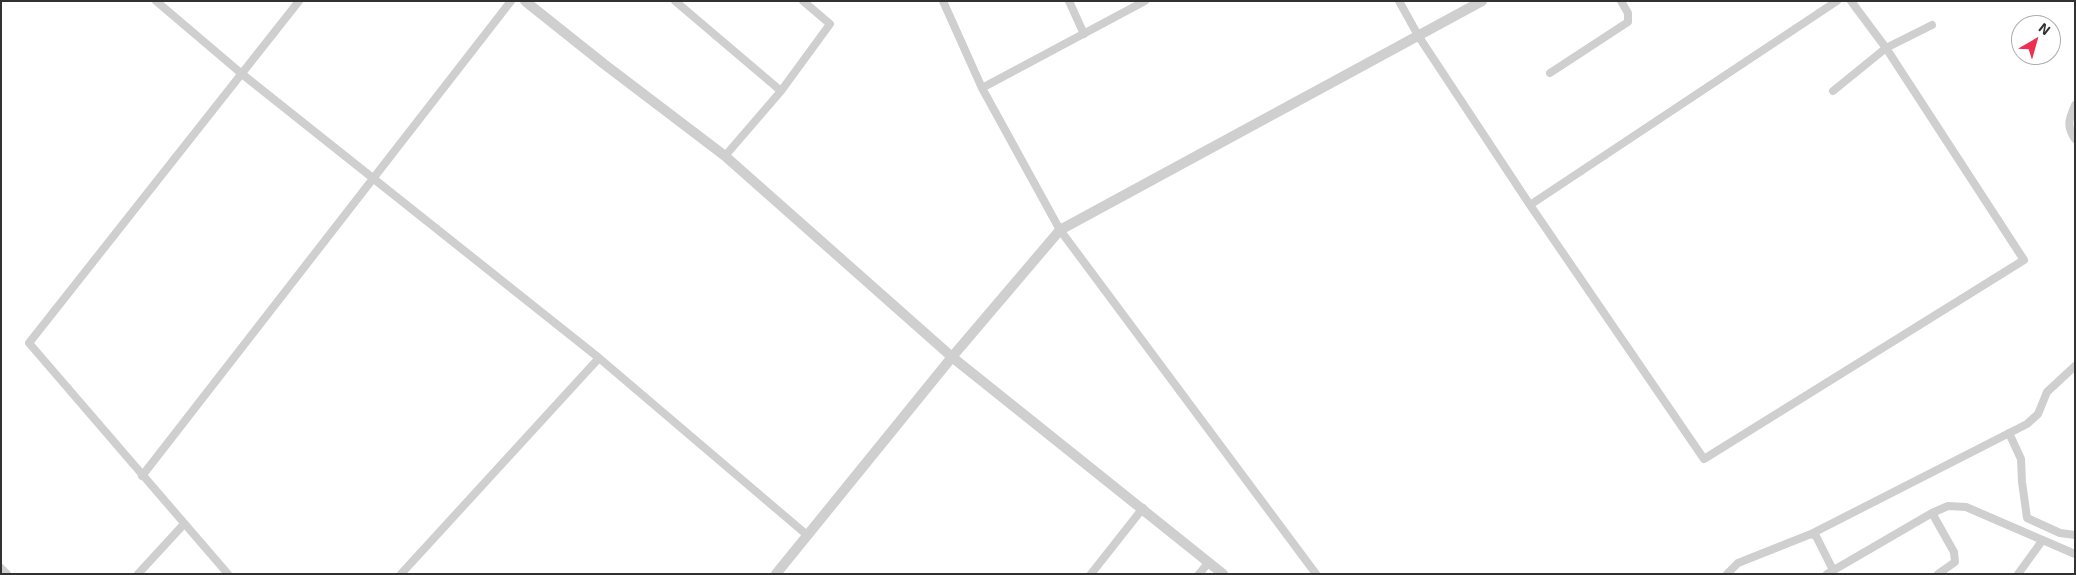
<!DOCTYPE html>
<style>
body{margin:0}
#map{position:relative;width:2076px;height:575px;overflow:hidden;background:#fff;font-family:"Exo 2",sans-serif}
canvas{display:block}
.frame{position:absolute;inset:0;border:2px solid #323232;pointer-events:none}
.north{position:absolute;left:2011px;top:15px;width:50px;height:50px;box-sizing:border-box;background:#fff;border:1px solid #adadad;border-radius:50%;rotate:38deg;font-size:14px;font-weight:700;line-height:20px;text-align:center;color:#323232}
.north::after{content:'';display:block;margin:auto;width:18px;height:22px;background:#ee2f50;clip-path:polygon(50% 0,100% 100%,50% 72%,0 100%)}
</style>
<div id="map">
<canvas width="2076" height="575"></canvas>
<div class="frame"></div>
<div class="north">N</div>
</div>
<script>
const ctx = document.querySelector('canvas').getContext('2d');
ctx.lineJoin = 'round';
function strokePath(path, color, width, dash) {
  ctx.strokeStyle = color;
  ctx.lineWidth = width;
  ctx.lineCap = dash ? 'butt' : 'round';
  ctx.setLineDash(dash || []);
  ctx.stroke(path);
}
strokePath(new Path2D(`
 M156,1L242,74L599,358L807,535
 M675,1L781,91
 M943,1L982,88L1060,230L1316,574
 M1069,1L1084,34
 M1399,1L1419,37L1530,205L1704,459L2024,260L1886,48L1851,1
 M1550,73L1628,22V13L1621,1
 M982,88L1145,1
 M1833,91L1886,48L1932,25
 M2075,105C2069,119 2066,126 2075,139
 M725,156L781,91L830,24L803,1
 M1530,205L1837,1
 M2009,433L2021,459L2022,482L2027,518L2060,533L2075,535
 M142,476L511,1
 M1932,513L1954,552L1955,562L1938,574
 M1811,534L2027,424L2038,414L2047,392L2075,366
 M1,568L7,574
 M138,574L184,524
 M228,574L29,343L299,1
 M401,574L599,358
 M1091,574L1143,508
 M1199,574L1209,562
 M1727,574L1738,563L1811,534L1816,536L1833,570
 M1827,574L1932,513L1948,506L1966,507L2075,554
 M2018,574L2042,541`), '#cfcfcf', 8);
strokePath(new Path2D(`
 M525,1L604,64L725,156L952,357L1223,574
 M776,574L952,357L1060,230L1482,1`), '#cfcfcf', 10);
</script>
